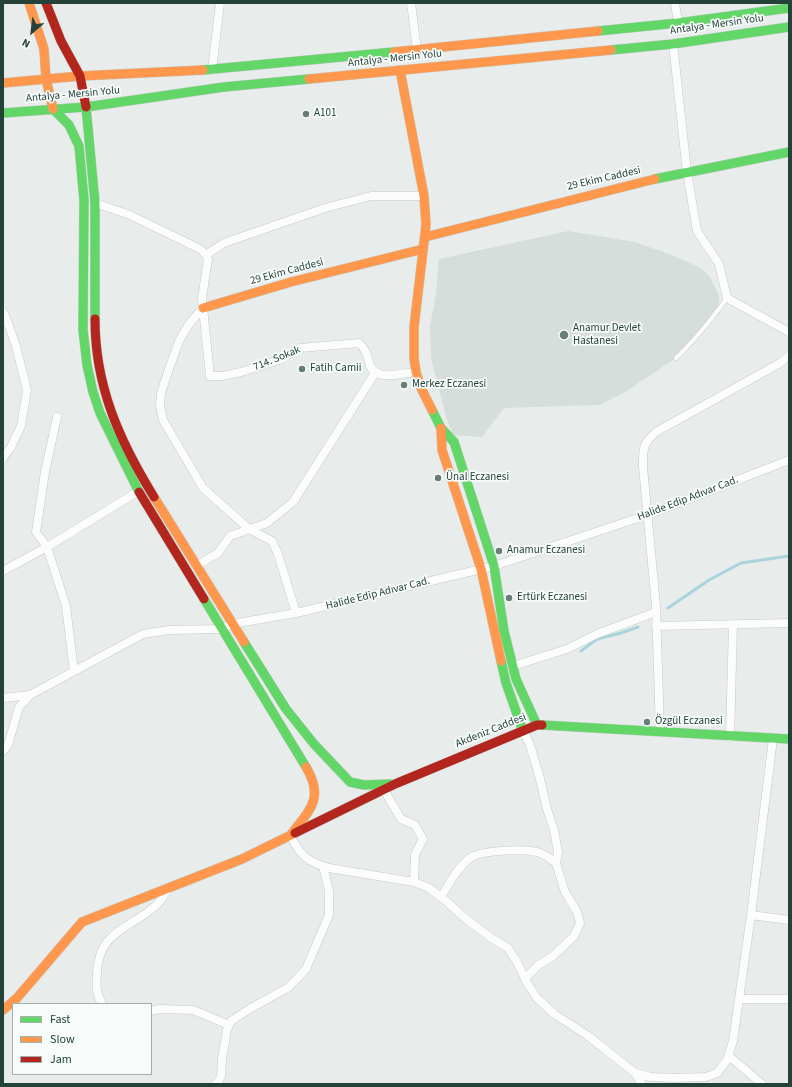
<!DOCTYPE html>
<meta charset="utf-8">
<style>
body{margin:0}
#map{position:relative;width:792px;height:1087px;overflow:hidden;background:#e8edeb;font-family:"Source Sans 3",sans-serif}
canvas{display:block}
.frame{position:absolute;inset:0;border:4px solid #24423a;pointer-events:none}
.legend{position:absolute;left:12px;top:1003px;width:140px;height:72px;box-sizing:border-box;background:#f7fbf9;border:1px solid #a3b1ad;margin:0;padding:5px 7px;list-style:none;font-size:12px;color:#24423a}
.legend li{display:flex;align-items:center;gap:8px;height:20px}
.legend b{width:20px;border:1px solid #a3b1ad}
.north{position:absolute;left:12px;top:12px;width:40px;height:40px;-webkit-text-stroke:3px #f7fbf9;paint-order:stroke;rotate:208deg;font-size:11px;font-weight:700;line-height:16px;text-align:center;color:#24423a}
.north::after{content:'';display:block;margin:auto;width:14px;height:18px;background:#24423a;clip-path:polygon(50% 0,100% 100%,50% 72%,0 100%)}
</style>
<div id="map">
<canvas width="792" height="1087"></canvas>
<div class="frame"></div>
<ul class="legend">
<li><b style="height:5px;background:#63d668"></b>Fast</li>
<li><b style="height:5px;background:#ff974d"></b>Slow</li>
<li><b style="height:5px;background:#b3261e"></b>Jam</li>
</ul>
<div class="north">N</div>
</div>
<script>
const ctx = document.querySelector('canvas').getContext('2d');
ctx.lineJoin = 'round';
function fill(path, color) {
  ctx.fillStyle = color;
  ctx.fill(path, 'evenodd');
}
function strokePath(path, color, width, dash) {
  ctx.strokeStyle = color;
  ctx.lineWidth = width;
  ctx.lineCap = dash ? 'butt' : 'round';
  ctx.setLineDash(dash || []);
  ctx.stroke(path);
}
function label(font, color, halo, rows, align = 'center') {
  ctx.font = font + ' "Source Sans 3",sans-serif';
  ctx.lineWidth = 3.5;
  ctx.setLineDash([]);
  ctx.textBaseline = 'middle';
  ctx.strokeStyle = halo;
  ctx.fillStyle = color;
  for (const [text, x, y, turn = 0] of rows) {
    ctx.save();
    ctx.translate(x, y);
    ctx.rotate((+turn || 0) * Math.PI / 180);
    ctx.textAlign = isNaN(turn) ? turn : align;
    if (halo) ctx.strokeText(text, 0, 0);
    ctx.fillText(text, 0, 0);
    ctx.restore();
  }
}
fill(new Path2D(`
 M568,231L635,242L672,255L701,268L710,277L719,296L720,313L710,321L676,358L625,392L599,405L504,408L482,437L453,435L446,417L431,358L430,326L436,294L439,259Z`), '#d6dedb');
strokePath(new Path2D(`
 M668,608L709,580L741,563L789,556
 M581,651L597,639L621,633L638,627`), '#a9d4db', 3);
const lane = new Path2D(`
 M676,358C695,340 711,320 727,298`);
const street = new Path2D(`
 M411,3L417,50
 M675,3L678,23
 M673,44L687,172L697,231L719,264L727,298L789,332
 M212,70L220,3
 M95,203L130,215L200,249L206,255L208,259L202,298L210,376H223L241,372L282,359L300,348L359,343C365,348 367,354 369,362C373,383 402,373 416,372
 M206,255L224,243L325,208L371,196H424
 M203,308L189,324L179,341L170,366L161,393L160,406L163,420L203,488L249,529L272,541L278,554L296,613
 M3,312L5,315L16,346L27,390L21,426L11,447L3,458
 M57,417L45,472L36,532L47,547L66,606L74,671
 M196,566L218,553L230,536L267,523L293,502L375,373
 M3,571L47,547L139,491
 M656,626L789,623
 M513,666L567,649L597,634L656,612
 M3,698L30,695
 M523,731L530,745L539,775L547,809L554,830L558,852L556,863L565,892L577,912L580,923L574,936L552,957L537,966L525,979
 M660,732L656,606L643,467C643,450 642,444 656,432L780,363L789,356
 M730,737L733,625
 M3,751L8,745L19,707L30,695L143,634L169,630L222,629L232,624L296,613L494,566L653,513L789,460
 M384,790L401,819L415,825L423,839L415,855L414,882
 M290,835C300,855 307,862 329,868L414,882L429,888L446,901L466,919L490,937L508,948L517,962L527,983L537,998L554,1014L587,1035L635,1073L651,1077L674,1078L706,1077L717,1073L727,1060L733,1041L751,915L773,739
 M441,897C449,884 457,868 470,858C481,850 528,848 540,853C545,855 551,859 556,863
 M751,915L789,920
 M739,999H789
 M102,1004C96,994 96,985 97,974C98,933 126,930 153,908C160,903 164,895 169,888
 M151,1011L160,1009L193,1010L229,1025
 M729,1056L762,1084
 M635,1073L642,1084
 M216,1084L221,1077L222,1059L227,1030L231,1021L251,1008L289,987L306,969L329,915V891L323,866`);
const fast = new Path2D(`
 M598,31L678,23L789,8
 M611,50L673,44L789,27
 M203,70L394,52
 M86,107L95,203V319
 M53,109L69,125L79,146L84,200L83,330L87,365L93,392L100,413L139,492
 M3,113L86,107L224,87L309,79
 M655,179L789,152
 M432,410L441,428L454,442L494,566L504,631L516,679L537,725
 M204,599L306,767
 M244,642L286,709L314,744L350,782L364,785L390,784
 M501,661L506,683L523,731
 M542,725L789,739`);
const slow = new Path2D(`
 M29,3L44,49L46,79
 M394,52L598,31
 M400,70L424,196L426,225L414,327V358L416,372L421,388L432,410
 M46,79L53,109
 M309,79L611,50
 M3,83L80,76L203,70
 M425,237L655,179
 M203,308L291,282L423,249
 M441,428L442,450L481,569L501,661
 M154,497L244,642
 M292,833C311,809 324,797 306,767
 M3,1010L17,998L82,922L242,859L295,833`);
const jam = new Path2D(`
 M46,3L61,41L80,76
 M80,76L86,107
 M95,319C95,386 119,440 154,497
 M139,492L204,599
 M295,833L395,784L537,725H542`);
strokePath(lane, '#c5cac8', 5);
strokePath(street, '#c5cac8', 9);
strokePath(fast, '#c3cbc8', 10);
strokePath(slow, '#c3cbc8', 10);
strokePath(jam, '#c3cbc8', 10);
strokePath(lane, '#fcfcfc', 4);
strokePath(street, '#fcfcfc', 8);
strokePath(fast, '#63d668', 9);
strokePath(slow, '#ff974d', 9);
strokePath(jam, '#b3261e', 9);
for (const [x, y, r, color] of [
 [306,114,4,"#697e78"],
 [564,335,5,"#697e78"],
 [302,369,4,"#697e78"],
 [404,385,4,"#697e78"],
 [438,478,4,"#697e78"],
 [499,551,4,"#697e78"],
 [509,598,4,"#697e78"],
 [647,722,4,"#697e78"]
]) {
  const dot = new Path2D();
  dot.arc(x, y, r, 0, 2 * Math.PI);
  ctx.fillStyle = color;
  ctx.fill(dot);
  strokePath(dot, '#f7fbf9', 1.5);
}
label('11px', '#24423a', '#f7fbf9', [
 ["Antalya - Mersin Yolu",717,25,-8],
 ["Antalya - Mersin Yolu",395,59,-6],
 ["Antalya - Mersin Yolu",73,95,-5],
 ["29 Ekim Caddesi",604,179,-13],
 ["29 Ekim Caddesi",287,272,-15],
 ["714. Sokak",277,359,-22],
 ["Halide Edip Adıvar Cad.",688,499,-21],
 ["Halide Edip Adıvar Cad.",378,594,-14],
 ["Akdeniz Caddesi",491,731,-22]
]);
label('11px', '#24423a', '#f7fbf9', [
 ["A101",314,114],
 ["Anamur Devlet",573,329],
 ["Hastanesi",573,342],
 ["Fatih Camii",310,369],
 ["Merkez Eczanesi",412,385],
 ["Ünal Eczanesi",446,478],
 ["Anamur Eczanesi",507,551],
 ["Ertürk Eczanesi",517,598],
 ["Özgül Eczanesi",655,722]
], 'left');
</script>
